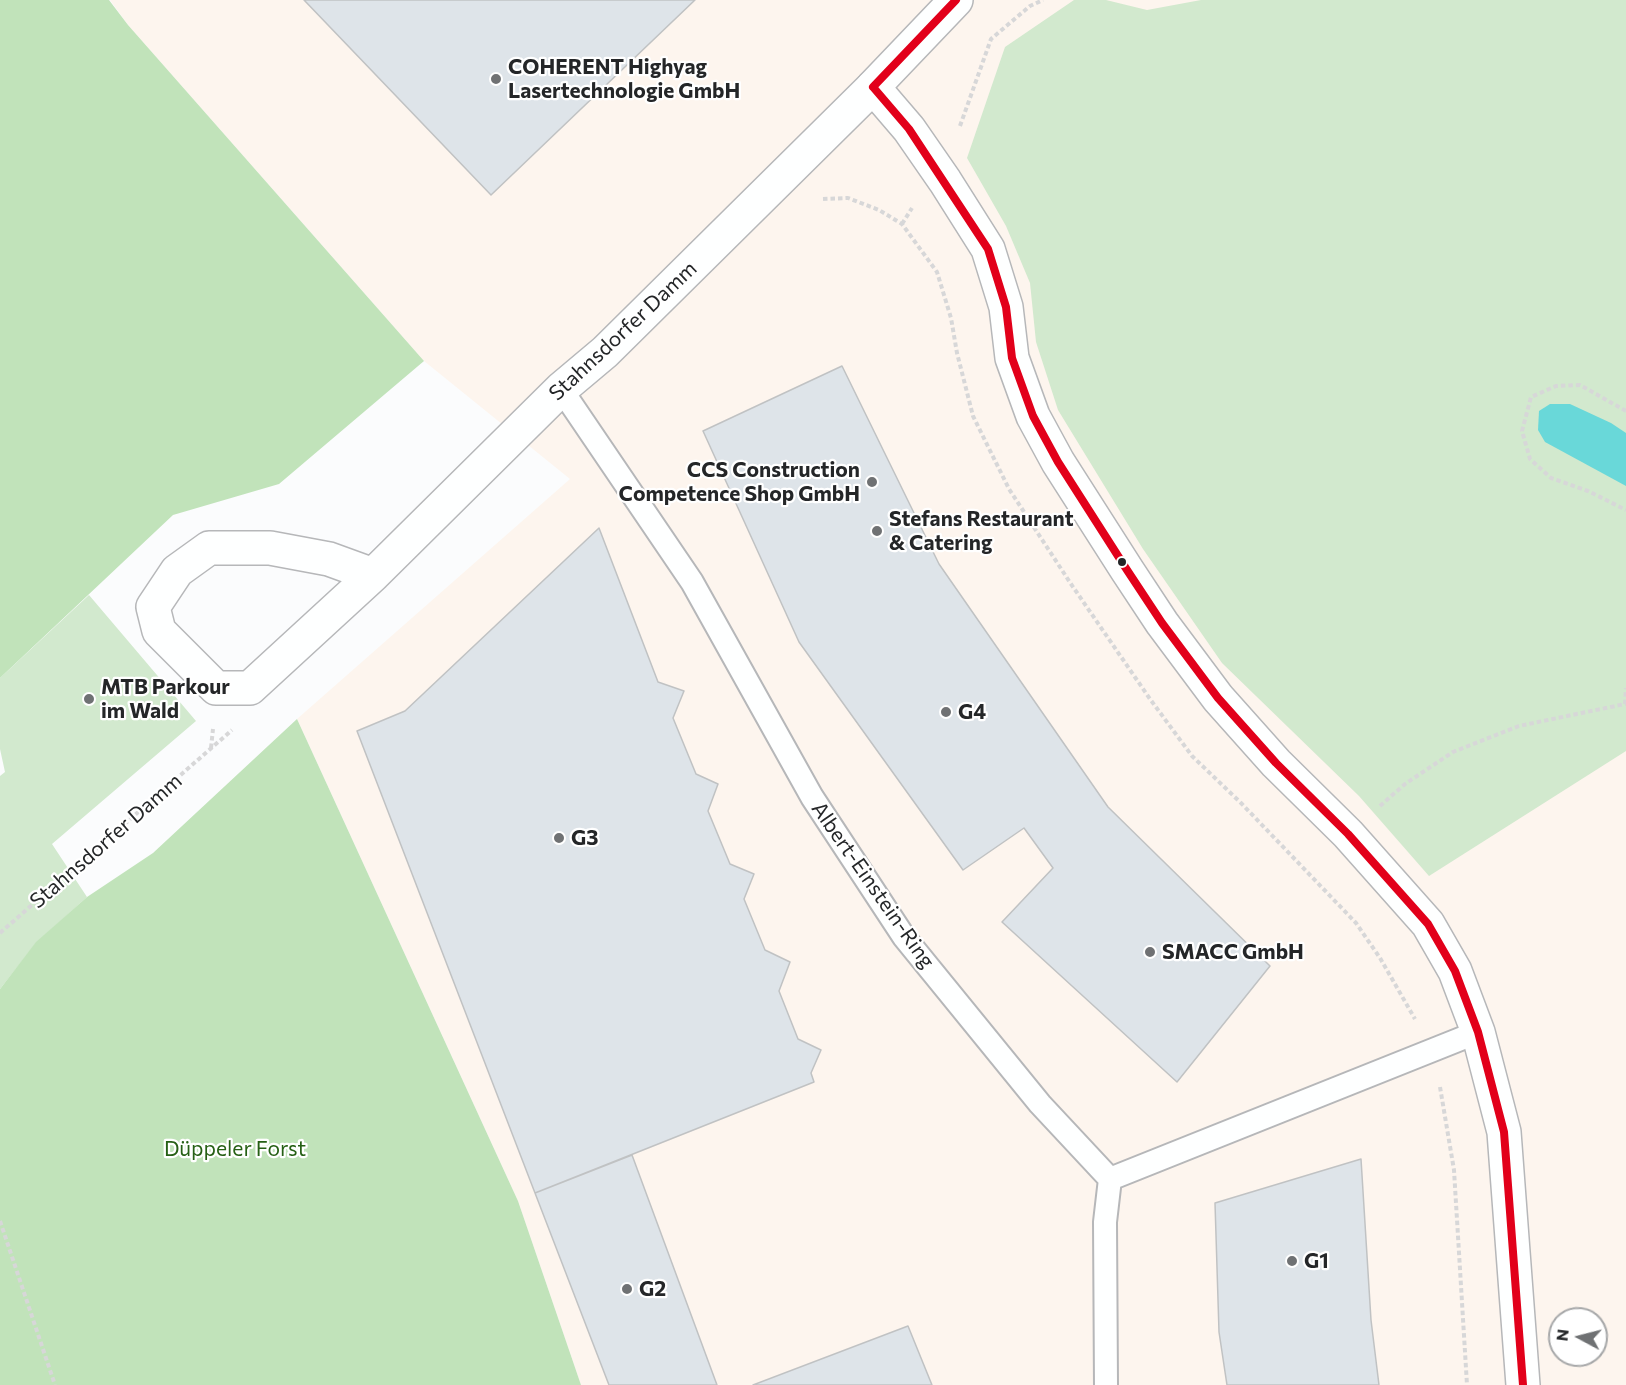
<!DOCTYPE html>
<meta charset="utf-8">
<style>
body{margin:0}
#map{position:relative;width:1626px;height:1385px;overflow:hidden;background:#fbfcfd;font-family:Commissioner,sans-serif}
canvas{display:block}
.north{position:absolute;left:1548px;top:1307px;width:60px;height:60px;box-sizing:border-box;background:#fff;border:2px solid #a7a8a9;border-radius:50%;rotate:277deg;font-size:16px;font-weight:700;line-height:24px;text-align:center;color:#242628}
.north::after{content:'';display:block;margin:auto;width:21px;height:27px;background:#6f7173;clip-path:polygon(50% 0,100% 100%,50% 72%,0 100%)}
</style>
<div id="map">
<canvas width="1626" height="1385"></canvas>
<div class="north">N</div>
</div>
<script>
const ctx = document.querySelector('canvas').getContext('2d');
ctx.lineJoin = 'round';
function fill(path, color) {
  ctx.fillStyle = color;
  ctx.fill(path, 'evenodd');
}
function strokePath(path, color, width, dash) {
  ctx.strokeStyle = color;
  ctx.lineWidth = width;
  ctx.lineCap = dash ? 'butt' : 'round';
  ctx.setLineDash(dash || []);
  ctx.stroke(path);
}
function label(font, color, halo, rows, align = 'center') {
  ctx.font = font + ' Commissioner,sans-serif';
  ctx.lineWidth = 4.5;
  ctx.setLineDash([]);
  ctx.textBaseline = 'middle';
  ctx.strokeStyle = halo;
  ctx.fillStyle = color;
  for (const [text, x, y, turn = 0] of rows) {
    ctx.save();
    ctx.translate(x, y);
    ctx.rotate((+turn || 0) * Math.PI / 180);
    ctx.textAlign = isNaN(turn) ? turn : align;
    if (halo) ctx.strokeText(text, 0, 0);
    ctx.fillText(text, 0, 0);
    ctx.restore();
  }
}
fill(new Path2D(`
 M110,0H1626V1385H581L518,1201L297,719L570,479L424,361L128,25ZM1560,1319H1596V1355H1560Z`), '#fdf5ee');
fill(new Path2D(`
 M1074,0H1106L1147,10L1201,0H1626V751L1429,876L1359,796L1222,663L1143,549L1058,410L1036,342L1030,283L1006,226L967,158L1005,47Z
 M89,595L196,721L52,844L87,897L36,943L0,989V776L5,772L0,749V678Z`), '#d2e9ce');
fill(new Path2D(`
 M0,0H109L128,25L424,361L279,484L173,515L0,678Z
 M297,719L518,1201L581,1385H0V989L36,942L87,897L153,853Z`), '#c1e3ba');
fill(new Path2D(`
 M1550,404H1570L1611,423L1626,433V486L1545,442L1538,430L1539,411Z`), '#69d8d9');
const building = new Path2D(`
 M304,0H695L491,195Z
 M842,366L939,564L1108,807L1270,966L1177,1082L1002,922L1053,868L1024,828L963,870L799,642L703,431Z
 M599,528L658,682L684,691L673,718L696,774L718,784L708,811L730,864L754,874L744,899L765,950L790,962L779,991L798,1039L821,1050L811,1073L814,1082L535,1193L357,731L405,711Z
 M632,1155L717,1385H609L535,1193Z
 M1361,1159L1371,1320L1379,1385H1227L1219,1332L1215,1203Z
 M908,1326L932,1385H753Z`);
fill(building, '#dee4e9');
strokePath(building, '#c0c2c3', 1.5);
const lane = new Path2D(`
 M561,389L692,582L812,797L904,937L1040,1104L1110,1179
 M1110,1179L1478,1032
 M1106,1385L1105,1222L1110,1179`);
const street = new Path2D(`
 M373,575L329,559L270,548H209L177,571L153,607L159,631L216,688H250L373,575L561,389L605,352L873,87`);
const secondary = new Path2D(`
 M956,0L873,87L909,129L945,181L988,249L1006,307L1012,358L1033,416L1058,462L1127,570L1162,623L1218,698L1276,763L1348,834L1428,924L1455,971L1478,1032L1504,1132L1523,1385`);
strokePath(lane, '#b6b7b9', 26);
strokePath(street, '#b6b7b9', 36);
strokePath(secondary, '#b6b7b9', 36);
strokePath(new Path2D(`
 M960,126L991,39L1030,6L1043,0
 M823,199L848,198L879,210L902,224L937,272L951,318L957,353L973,416L1009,489L1071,584L1150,699L1192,756L1241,803L1356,923L1380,958L1415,1019
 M902,224L912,208
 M1626,411L1580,385L1556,386L1531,397L1522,431L1530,459L1551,478L1588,491L1626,510
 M211,748L213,729
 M1380,806L1405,784L1453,752L1519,726L1625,704L1626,688
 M0,933L232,730
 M1440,1087L1454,1170L1467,1385
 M0,1221L55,1385`), '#d7d7d8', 4, [4.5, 3]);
strokePath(lane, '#feffff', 22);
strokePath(street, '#feffff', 33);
strokePath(secondary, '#feffff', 33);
strokePath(new Path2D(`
 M873,87L909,129L988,249L1006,307L1012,358L1033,416L1058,462L1127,570L1162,623L1218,698L1276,763L1348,834L1428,924L1455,971L1478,1032L1504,1132L1523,1385
 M873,87L956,0`), '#e2001a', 8);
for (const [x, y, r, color] of [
 [496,79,6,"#6f7173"],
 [872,482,6,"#6f7173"],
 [877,531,6,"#6f7173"],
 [1122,562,5,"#242628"],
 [89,699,6,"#6f7173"],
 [946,712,6,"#6f7173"],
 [559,838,6,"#6f7173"],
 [1150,952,6,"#6f7173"],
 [1292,1261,6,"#6f7173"],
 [627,1289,6,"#6f7173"]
]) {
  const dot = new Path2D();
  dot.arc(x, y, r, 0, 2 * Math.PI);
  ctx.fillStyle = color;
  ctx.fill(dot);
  strokePath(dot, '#fff', 2);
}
label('bold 21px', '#242628', '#fff', [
 ["COHERENT Highyag",508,67],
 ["Lasertechnologie GmbH",508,91],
 ["CCS Construction",860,470,"right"],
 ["Competence Shop GmbH",860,494,"right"],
 ["Stefans Restaurant",889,519],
 ["& Catering",889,543],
 ["MTB Parkour",101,687],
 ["im Wald",101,711],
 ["G4",958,712],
 ["G3",571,838],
 ["SMACC GmbH",1162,952],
 ["G1",1304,1261],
 ["G2",639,1289]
], 'left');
label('21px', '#242628', '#fff', [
 ["Stahnsdorfer Damm",623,331,-43],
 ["Stahnsdorfer Damm",106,841,-41],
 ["Albert-Einstein-Ring",873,885,55]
]);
label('21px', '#266015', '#fff', [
 ["Düppeler Forst",235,1149]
]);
</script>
